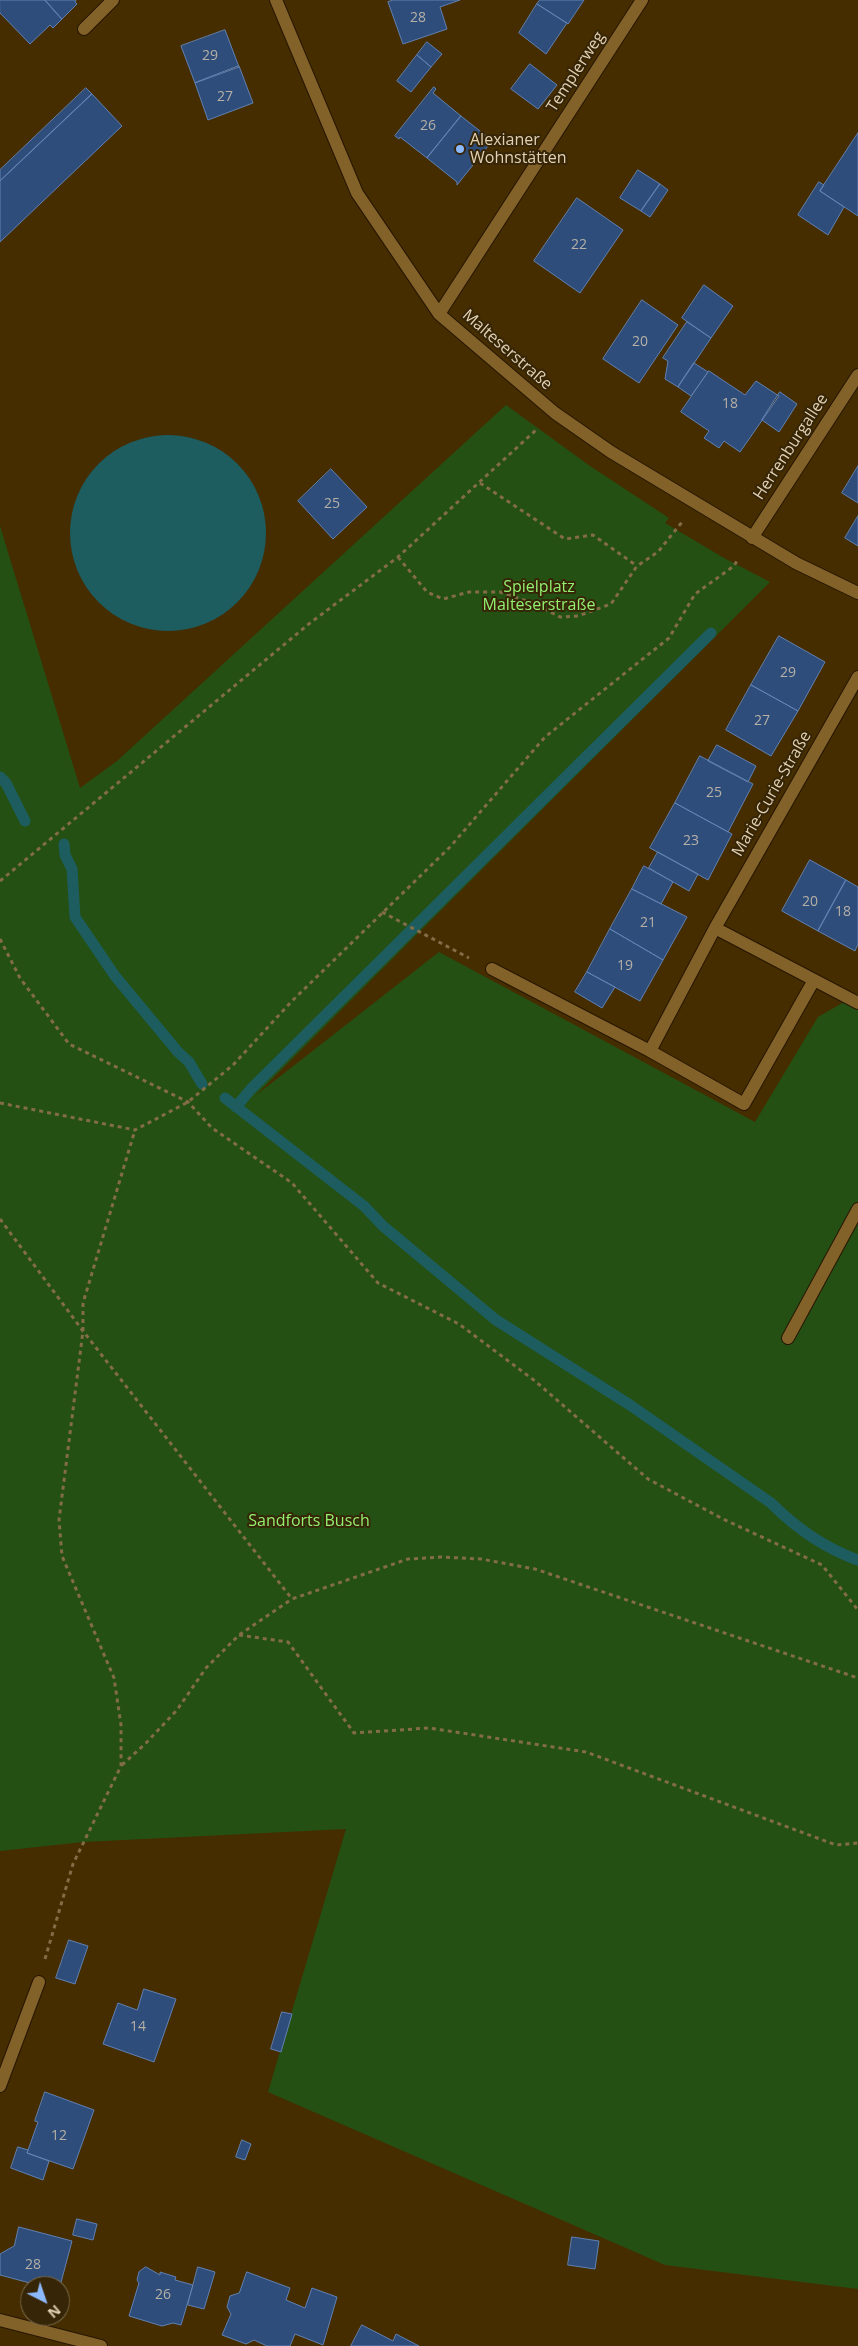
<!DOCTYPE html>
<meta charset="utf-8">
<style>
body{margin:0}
#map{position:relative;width:858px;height:2346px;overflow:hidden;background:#452d00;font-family:"Open Sans",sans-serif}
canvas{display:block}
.north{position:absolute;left:20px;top:2276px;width:50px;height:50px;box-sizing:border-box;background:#362506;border:1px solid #7b6a4c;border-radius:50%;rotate:139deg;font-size:14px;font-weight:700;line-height:20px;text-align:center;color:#e3d1b5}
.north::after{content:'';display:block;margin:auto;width:18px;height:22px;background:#8cb9fc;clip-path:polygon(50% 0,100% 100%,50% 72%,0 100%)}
</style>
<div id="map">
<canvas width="858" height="2346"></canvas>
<div class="north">N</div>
</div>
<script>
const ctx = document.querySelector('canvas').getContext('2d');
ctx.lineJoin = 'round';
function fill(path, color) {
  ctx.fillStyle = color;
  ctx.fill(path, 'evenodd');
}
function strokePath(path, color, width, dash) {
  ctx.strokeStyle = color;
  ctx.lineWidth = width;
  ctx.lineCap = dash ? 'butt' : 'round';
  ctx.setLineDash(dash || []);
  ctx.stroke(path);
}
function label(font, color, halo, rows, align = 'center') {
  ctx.font = font + ' "Open Sans",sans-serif';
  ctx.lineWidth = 4;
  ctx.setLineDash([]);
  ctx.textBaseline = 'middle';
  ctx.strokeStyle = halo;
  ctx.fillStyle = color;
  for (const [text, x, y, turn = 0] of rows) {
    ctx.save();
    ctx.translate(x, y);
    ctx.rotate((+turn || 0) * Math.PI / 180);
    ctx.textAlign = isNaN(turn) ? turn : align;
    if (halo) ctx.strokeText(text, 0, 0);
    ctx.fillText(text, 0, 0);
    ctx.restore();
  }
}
fill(new Path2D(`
 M506,405L590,466L669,518L665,523L724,558L770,582L255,1096L439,952L755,1122L818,1017L858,994V2289L665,2265L268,2092L346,1829L83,1842L0,1851V526L80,788L117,761Z`), '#255014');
fill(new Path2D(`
 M70 533a98 98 0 1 1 196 0a98 98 0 1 1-196 0Z`), '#1d5d5f');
strokePath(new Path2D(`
 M0,777L6,783L25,821
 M64,844L65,855L72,869L75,917L115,976L178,1052L189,1062L202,1084
 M225,1098L364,1206L383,1226L496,1320L630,1405L771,1503C796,1528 824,1548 858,1560
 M236,1107L251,1089L711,633`), '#1d5d5f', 11);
const building = new Path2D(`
 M0,0H45L62,19L53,28L50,25L30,44L0,13Z
 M45,0H76L75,2L77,4L62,19Z
 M394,0H460L440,7L447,29L403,44L388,2Z
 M540,0H584L568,24L537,4Z
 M537,4L567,23L546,54L519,33Z
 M225,30L239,67L195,83L181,46Z
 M427,42L442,54L431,67L417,55Z
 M417,55L431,67L411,92L397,81Z
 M530,64L557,85L538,109L511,89Z
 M239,66L253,103L208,120L195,83Z
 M434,87L436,89L433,93L461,116L427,158L400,137L399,139L395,136Z
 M86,88L92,94L0,181V170Z
 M92,94L122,126L0,242V181Z
 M461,116L490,139L494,135L496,136L457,185V182L427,158Z
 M858,133V216L820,191Z
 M638,170L660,184L641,211L620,198Z
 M819,182L824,185L820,191L844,207L828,235L798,215Z
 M660,184L668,190L650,217L641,211Z
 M577,198L623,230L580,293L534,261Z
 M704,285L733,306L711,338L682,318Z
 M642,300L678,325L639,383L603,359Z
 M687,322L711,338L678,387L665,379L668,361L663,358Z
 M694,363L708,372L691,396L678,387Z
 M709,371L745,395L756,381L779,396L740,452L724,441L719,448L704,438L709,431L681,412Z
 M780,392L797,404L779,432L762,420Z
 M858,466V503L842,493Z
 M331,469L367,507L333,539L298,501Z
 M858,516V546L845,538Z
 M779,636L825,662L798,711L751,685Z
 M751,685L798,711L771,756L726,730Z
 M717,745L756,766L748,782L708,761Z
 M700,756L753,784L728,832L675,803Z
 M675,803L732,834L708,880L650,848Z
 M658,852L698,874L689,891L649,868Z
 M810,860L846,880L818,931L782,911Z
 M644,866L673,882L661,904L632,889Z
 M846,880L858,887V944L855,951L818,931Z
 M632,889L687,917L663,960L610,929Z
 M610,929L663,960L640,1001L587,972Z
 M587,972L615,987L602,1008L575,992Z
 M69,1940L88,1946L75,1984L56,1978Z
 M144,1989L176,1999L154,2062L103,2044L118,2003L137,2010Z
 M282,2012L292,2014L281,2052L271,2049Z
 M45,2092L94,2110L73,2169L27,2153L38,2122L35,2121Z
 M242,2140L251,2144L245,2160L236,2157Z
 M18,2147L28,2150L27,2153L49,2161L43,2180L11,2168Z
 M77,2219L97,2224L93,2240L73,2235Z
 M19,2227L72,2241L60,2286H41L0,2275V2254L14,2246Z
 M572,2237L599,2241L595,2269L568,2265Z
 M146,2267L160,2275V2272L176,2277L175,2280L193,2285L181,2325L173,2323L162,2326L129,2316L139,2283L137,2280L139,2272Z
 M198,2267L215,2272L204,2309L188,2305Z
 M247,2272L290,2288L286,2300L305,2308L312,2288L337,2297L323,2345L295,2334L290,2346H267L254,2340L246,2344L222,2335L231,2314L227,2307L230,2296L239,2293Z
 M362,2325L393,2341L396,2334L419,2346H351Z`);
fill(building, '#2e4d7b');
strokePath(building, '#6081b2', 1);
const lane = new Path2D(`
 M84,29L113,0`);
const street = new Path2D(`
 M276,0L357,193L439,314L555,413L611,452L796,563L858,593
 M439,314L642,0
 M752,538L858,375
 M715,928L858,1003
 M492,969L650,1051L715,928L858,677
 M650,1051L744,1104L814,980
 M788,1338L858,1209
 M0,2086L39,1982
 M0,2320L101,2346`);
strokePath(lane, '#261600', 14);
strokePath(street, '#261600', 14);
strokePath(new Path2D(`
 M480,483L565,539L593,535L637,566
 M398,557L427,592L443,599L469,592H500L533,603L560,617L578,616L611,604L637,566L658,552L682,522
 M0,881L310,623L398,557L536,430
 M382,912L469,958
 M0,939L20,978L69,1044L188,1102L212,1128L292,1183L378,1283L459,1324L535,1381L648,1479L723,1519L822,1565L858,1610
 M0,1103L135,1130L188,1102L233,1065L292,1001L450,847L545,737L669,638L695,594L734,566L738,559
 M0,1219L83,1331L292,1599L408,1559L441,1557L481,1559L535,1569L858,1678
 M239,1635L288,1642L354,1733L429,1728L586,1752L836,1845L858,1843
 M122,1765L146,1743L177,1710L206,1668L239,1635L292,1599
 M45,1959L73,1864L121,1766V1725L114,1678L62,1556L59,1520L83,1331V1303L135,1130`), '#836d47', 3, [4, 4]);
strokePath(lane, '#83622a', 12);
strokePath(street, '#83622a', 12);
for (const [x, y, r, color] of [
 [460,149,5,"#8cb9fc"]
]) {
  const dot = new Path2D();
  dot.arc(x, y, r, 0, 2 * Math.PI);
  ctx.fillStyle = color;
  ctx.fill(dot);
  strokePath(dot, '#362506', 2);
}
label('14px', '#b6b0a6', null, [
 ["28",418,18],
 ["29",210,56],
 ["27",225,97],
 ["26",428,126],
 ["22",579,245],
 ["20",640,342],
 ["18",730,404],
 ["25",332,504],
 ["29",788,673],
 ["27",762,721],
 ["25",714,793],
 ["23",691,841],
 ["20",810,902],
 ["18",843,912],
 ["21",648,923],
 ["19",625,966],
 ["14",138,2027],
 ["12",59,2136],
 ["28",33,2265],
 ["26",163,2295]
]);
label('16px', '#e3d1b5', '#362506', [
 ["Templerweg",576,72,-57],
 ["Malteserstraße",507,350,41],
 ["Herrenburgallee",791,447,-57],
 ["Marie-Curie-Straße",772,794,-60]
]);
label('16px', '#e3d1b5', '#362506', [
 ["Alexianer",470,140],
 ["Wohnstätten",470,158]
], 'left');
label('16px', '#92f170', '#362506', [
 ["Spielplatz",539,587],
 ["Malteserstraße",539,605],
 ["Sandforts Busch",309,1521]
]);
</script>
